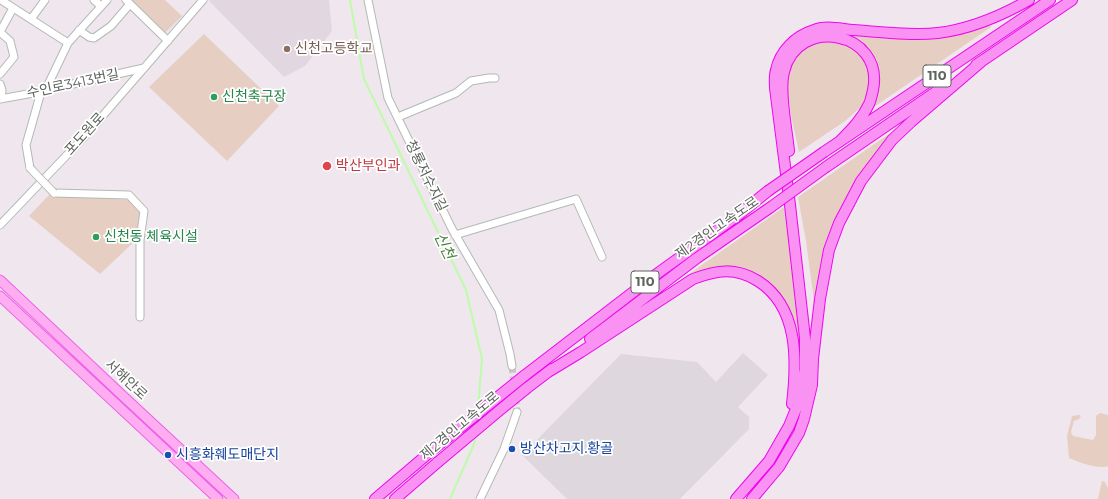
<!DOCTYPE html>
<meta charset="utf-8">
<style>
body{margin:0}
canvas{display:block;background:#efe6ee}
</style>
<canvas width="1108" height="499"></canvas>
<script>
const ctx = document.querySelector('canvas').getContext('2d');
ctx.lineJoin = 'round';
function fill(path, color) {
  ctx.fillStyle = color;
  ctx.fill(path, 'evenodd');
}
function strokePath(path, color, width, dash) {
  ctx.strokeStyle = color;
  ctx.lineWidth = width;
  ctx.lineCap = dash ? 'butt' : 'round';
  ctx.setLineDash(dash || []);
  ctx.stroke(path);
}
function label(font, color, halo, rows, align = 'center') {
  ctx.font = font + ' Montserrat,"Noto Sans KR",sans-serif';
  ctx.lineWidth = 3.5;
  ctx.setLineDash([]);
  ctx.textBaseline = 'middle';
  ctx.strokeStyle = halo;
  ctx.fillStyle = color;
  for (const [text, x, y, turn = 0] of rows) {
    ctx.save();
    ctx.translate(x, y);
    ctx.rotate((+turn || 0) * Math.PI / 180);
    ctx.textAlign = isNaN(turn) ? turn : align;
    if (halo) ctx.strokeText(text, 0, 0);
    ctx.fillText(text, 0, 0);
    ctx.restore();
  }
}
fill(new Path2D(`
 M743,353L768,375L738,407L749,417V429L680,499H567L522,455L621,354L697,362L716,382Z`), '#ded8de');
fill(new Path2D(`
 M210,0H329L332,31L305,66L284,77L209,1Z`), '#e2d7e1');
fill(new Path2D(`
 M131,0H165L182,16L165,33Z
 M989,24L991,27L871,109C874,100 879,88 879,78C879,58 862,41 844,34L905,38Z
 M204,34L279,106L227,161L149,87Z
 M823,40L839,41L852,48L864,59L868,71V95L861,107L845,121L799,152C795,131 782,86 790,66C795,52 809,44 823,40Z
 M896,129C867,161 841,198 829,240C823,262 820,286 815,309L806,241L798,197Z
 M50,194L129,200L142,215L139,233L136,240L100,274L29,216Z
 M784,207L802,339L801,368L798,342L791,314L783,298L769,282L755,274L736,268L668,289Z
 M1100,413L1108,415V466C1099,470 1078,462 1069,458L1067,436L1072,416L1079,415L1081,416L1079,419L1074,421L1071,432L1073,436L1093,440L1096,435V416Z
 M1102,481L1105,482L1108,488V499H1098Z`), '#e6cec3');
strokePath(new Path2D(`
 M350,0L364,79L466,290L482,359L478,408
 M450,499L474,444L475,437`), '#bdfca8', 2);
strokePath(new Path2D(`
 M512,366L517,412`), '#cbc6ca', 7, [7, 3.5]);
const minor = new Path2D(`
 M1,0L68,43
 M94,0L101,6
 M126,0L168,41
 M368,0L388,98L452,229L499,310L510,354L512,366
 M31,19L45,0
 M79,30L89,37L94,38L111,26L130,4
 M0,74L14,57L10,41L0,32L13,8
 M0,84L2,90L1,99
 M45,91L68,43L107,0
 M0,99L33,93L144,68
 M398,117L456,93L471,81L489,78H495
 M30,168L26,145L41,92
 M54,193L129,195L144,211L140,240V317
 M0,225L86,135L203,0
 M455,235L576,199L602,257
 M480,499L504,449L517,412`);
const major = new Path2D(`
 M0,280L123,396L234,499
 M0,296L218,499`);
const highway = new Path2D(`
 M976,65L1072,0
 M789,151C787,130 779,91 784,72C797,15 885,31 873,90C872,94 871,100 869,104C862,119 851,130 839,142
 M824,152L1050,0
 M826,167L946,85
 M590,339L697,258L771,207
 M548,372L581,352L693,279C717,270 735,267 758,281C799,307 797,361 792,404
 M524,376L658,273L737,216L768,191
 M527,388L552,369
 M375,499L436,447
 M395,499L438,462
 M736,499L769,461L789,426L798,404L805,370V338L790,205L775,88C775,82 774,76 776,70C780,51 795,36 814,30C825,25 841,29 853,30C881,32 910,36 938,33C971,29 1001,16 1029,0
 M752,499L779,467L799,433L804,419L812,385L813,359L820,299L829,250L839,223L849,204L861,181L892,140L911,122L981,62`);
strokePath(minor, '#b3bab3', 9);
strokePath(major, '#ed60e9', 11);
strokePath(highway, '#ed07ed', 12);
strokePath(minor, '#fff', 7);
strokePath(major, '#fdadf0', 9);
strokePath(highway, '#fa92f3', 10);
const minorBridge = new Path2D(`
 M30,168L54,193`);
const highwayBridge = new Path2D(`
 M768,191L824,152
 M771,207L826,167
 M436,447L524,376
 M438,462L500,410L527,388`);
strokePath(minorBridge, '#b3bab3', 9, []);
strokePath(highwayBridge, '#ed07ed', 12, []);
strokePath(minorBridge, '#fff', 7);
strokePath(highwayBridge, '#fa92f3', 10);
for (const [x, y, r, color] of [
 [287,49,4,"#8d6e63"],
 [214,97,4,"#2e9e5b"],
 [327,166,5,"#e0444e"],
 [96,237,4,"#2e9e5b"],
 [512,449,4,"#1a4fb4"],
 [168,455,4,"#1a4fb4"]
]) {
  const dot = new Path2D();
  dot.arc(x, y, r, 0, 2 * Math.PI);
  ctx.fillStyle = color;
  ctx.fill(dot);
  strokePath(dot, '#fff', 1.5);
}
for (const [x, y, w] of [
 [937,76,28],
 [645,282,28]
]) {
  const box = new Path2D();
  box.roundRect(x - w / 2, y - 11, w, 22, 3);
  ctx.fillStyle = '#fff';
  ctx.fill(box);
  strokePath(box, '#5e655d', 1);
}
label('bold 13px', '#5e655d', null, [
 ["110",937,76],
 ["110",645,282]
]);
label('14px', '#785e54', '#fff', [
 ["신천고등학교",295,49]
], 'left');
label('14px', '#5e655d', '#fff', [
 ["수인로3413번길",73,84,-12],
 ["포도원로",85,134,-48],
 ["청룡저수지길",426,176,64],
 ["제2경인고속도로",717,228,-35],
 ["서해안로",126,380,43],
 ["제2경인고속도로",460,426,-40]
]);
label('14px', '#27864d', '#fff', [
 ["신천축구장",222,97],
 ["신천동 체육시설",104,237]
], 'left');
label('14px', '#be3a42', '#fff', [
 ["박산부인과",336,166]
], 'left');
label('14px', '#164399', '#fff', [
 ["방산차고지.황골",520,449],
 ["시흥화훼도매단지",176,455]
], 'left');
label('italic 15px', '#448336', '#fff', [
 ["신천",444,246,64]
]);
</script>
